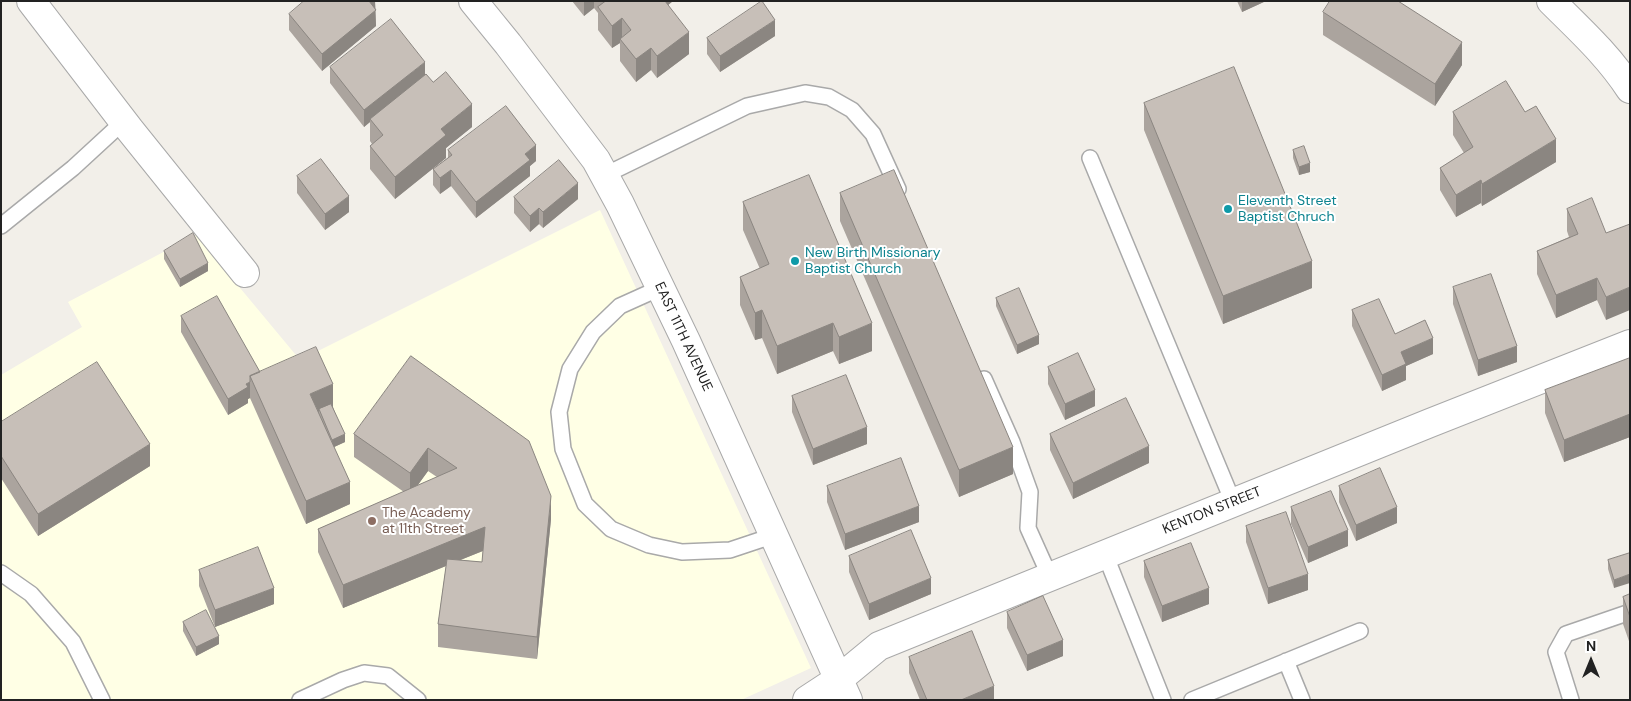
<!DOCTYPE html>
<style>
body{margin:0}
#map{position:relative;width:1631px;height:701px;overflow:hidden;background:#f2efe9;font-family:"DM Sans",sans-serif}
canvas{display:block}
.frame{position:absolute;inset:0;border:2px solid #222;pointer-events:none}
.north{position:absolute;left:1566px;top:636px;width:50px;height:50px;-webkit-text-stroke:4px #fff;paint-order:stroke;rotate:0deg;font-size:14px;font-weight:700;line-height:20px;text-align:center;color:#222}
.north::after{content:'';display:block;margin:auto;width:18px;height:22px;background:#222;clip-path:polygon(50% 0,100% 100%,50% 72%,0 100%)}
</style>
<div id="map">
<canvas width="1631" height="701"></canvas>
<div class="frame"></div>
<div class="north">N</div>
</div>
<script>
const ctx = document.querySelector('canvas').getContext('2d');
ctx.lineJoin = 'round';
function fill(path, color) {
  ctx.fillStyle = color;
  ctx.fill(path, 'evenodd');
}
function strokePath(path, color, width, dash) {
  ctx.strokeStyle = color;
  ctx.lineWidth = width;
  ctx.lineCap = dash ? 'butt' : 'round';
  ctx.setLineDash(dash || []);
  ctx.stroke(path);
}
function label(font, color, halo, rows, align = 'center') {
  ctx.font = font + ' "DM Sans",sans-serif';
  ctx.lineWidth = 4;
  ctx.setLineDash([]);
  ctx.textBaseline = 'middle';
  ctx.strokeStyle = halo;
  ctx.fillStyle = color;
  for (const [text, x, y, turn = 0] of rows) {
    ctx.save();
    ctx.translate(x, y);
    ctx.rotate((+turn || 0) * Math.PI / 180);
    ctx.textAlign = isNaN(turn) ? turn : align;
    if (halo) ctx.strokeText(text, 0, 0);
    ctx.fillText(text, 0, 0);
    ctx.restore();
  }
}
fill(new Path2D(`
 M600,210L811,668L741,700H1V375L82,327L68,302L196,235L300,360Z`), '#ffffe5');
const service = new Path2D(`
 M1090,158L1233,502
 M605,175L747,106L805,93L829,97L852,110L873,134L898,189
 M1,226L73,168L123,122
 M660,288L620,306L593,332L570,369L559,412L563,449L585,504L611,529L649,545L682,552L730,550L775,535
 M984,379L1012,442L1030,492L1028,528L1050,577
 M1105,554L1163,700
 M1,573L31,594L73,642L102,700
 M1286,661L1302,700
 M300,700L343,680L364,673L388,676L418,700
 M1192,700L1360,631
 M1571,700L1556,652L1566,634L1630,612`);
const minor = new Path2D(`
 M31,1L130,130L245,273
 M473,1L508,44L596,160L620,204L686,341L848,700
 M1551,1C1579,29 1608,55 1630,89
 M807,700L839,679L879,646L1430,423L1630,344`);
strokePath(service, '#a9a9a9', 18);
strokePath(minor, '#a9a9a9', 30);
strokePath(service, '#fff', 15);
strokePath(minor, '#fff', 28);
fill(new Path2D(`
 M375,1L376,26L322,71L289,30V14Z
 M572,1H673L668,5L689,54L657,78L651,70L636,82L620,61V43L612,48L598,30V13L594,8L584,16Z
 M1237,1H1266L1242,12Z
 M1323,12L1462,65L1435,106L1323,35Z
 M775,36L720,72L707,54V38Z
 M330,67L425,74L472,127L446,148V158L395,199L370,169V146L372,144L370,141V122L364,127L330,83Z
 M1144,103L1312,288L1223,324L1144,130Z
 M1453,112L1556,162L1482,206L1481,203L1456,217L1440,190V168L1464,153L1453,135Z
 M448,150L536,161L530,166V176L476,218L451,186L440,194L433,185V169L448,158Z
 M1293,150L1310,172L1299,175L1293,158Z
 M297,176L349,212L325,230L297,193Z
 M840,193L1013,474L959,497L840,221Z
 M514,197L578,199L543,228L539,224L530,232L514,213Z
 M743,202L872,351L839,364L833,351L777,374L762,338L755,340L740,305V277L760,269L743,230Z
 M1567,209L1606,233V320L1597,300L1556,318L1537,274V251L1569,237L1567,231Z
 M164,251L208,271L180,287L164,259Z
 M1453,287L1517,362L1478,376L1453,304Z
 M996,298L1039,344L1017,354L996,306Z
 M1352,310L1395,334L1433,354L1406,366V380L1382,391L1352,326Z
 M181,316L260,372L333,407L345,442L334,447L350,504L306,524L250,398L248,399V403L228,415L181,332Z
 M411,356L551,519L537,659L438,647V624L446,566L343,608L318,552V529L404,492L354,457V434ZM428,471L437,477L417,486ZM483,551L482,562L460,560Z
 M1630,358V437L1564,462L1545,413V390Z
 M1048,367L1095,406L1065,420L1048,384Z
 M792,396L867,444L813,465L792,412Z
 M1,422L150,466L38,536L1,478Z
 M1050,434L1149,463L1073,499L1050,450Z
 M827,486L919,522L845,550L827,502Z
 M1339,486L1397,523L1356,541L1339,502Z
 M1291,507L1348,546L1308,563L1291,524Z
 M1246,526L1308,590L1268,604L1246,542Z
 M1630,553L1614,588L1608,569V560Z
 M849,556L931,594L869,620L849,572Z
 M1144,561L1209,604L1162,622L1144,577Z
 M199,570L274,604L215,627L199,586Z
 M1630,594V644L1623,624V597Z
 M1007,612L1063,656L1027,671L1007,628Z
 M183,622L219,644L196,656L183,631Z
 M909,657L994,700H920L909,673Z`), '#aba49e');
fill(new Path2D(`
 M369,1H375L376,26L322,71V54Z
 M584,1H594V8L584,16Z
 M657,1H673L657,14Z
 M1242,1H1266L1242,12Z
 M622,18V41L620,39V43L612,48V26Z
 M775,20V36L720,72V56Z
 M689,32V54L657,78V56Z
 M1462,42V65L1435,106V84Z
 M651,48V70L636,82V59Z
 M425,62V78L370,119V122L364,127V110Z
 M472,104V127L446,148V158L395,199V177L441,129Z
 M1556,139V162L1482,206V184Z
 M536,145V161L530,166V176L476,218V202L525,154Z
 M1310,163V172L1299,175V167Z
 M451,170V186L440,194V178Z
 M1481,180V203L1456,217V195Z
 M578,183V199L543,228V212Z
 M349,196V212L325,230V214Z
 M539,208V224L530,232V216Z
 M1312,261V288L1223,324V296Z
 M208,263V271L180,287V279Z
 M1597,278V300L1556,318V295Z
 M1630,287V310L1606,320V297Z
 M762,310V338L755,340V313Z
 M833,323V351L777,374V346Z
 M872,323V351L839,364V337Z
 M1039,335V344L1017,354V345Z
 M1433,338V354L1406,366V380L1382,391V375L1401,352Z
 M1517,346V362L1478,376V360Z
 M250,382V398L248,399V403L228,415V399L246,384Z
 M333,384V407L319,409V413L310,394Z
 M1095,390V406L1065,420V404Z
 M1630,414V437L1564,462V440Z
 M867,427V444L813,465V449Z
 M345,434V442L332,448V440Z
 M150,444V466L38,536V514Z
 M1149,446V463L1073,499V483Z
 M1013,447V474L959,497V470Z
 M428,448V471L410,496V473Z
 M350,482V504L306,524V501Z
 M551,496V519L537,659V637Z
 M919,506V522L845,550V534Z
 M1397,507V523L1356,541V525Z
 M485,527V550L343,608V585Z
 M1348,530V546L1308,563V547Z
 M1308,574V590L1268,604V588Z
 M1630,574V583L1614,588V580Z
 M931,578V594L869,620V604Z
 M274,588V604L215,627V610Z
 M1209,588V604L1162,622V606Z
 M219,636V644L196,656V647Z
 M1063,640V656L1027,671V655Z
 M994,686V700H961Z`), '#8b8681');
const building = new Path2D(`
 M304,1H369L376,10L322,54L289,14Z
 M606,1H665L689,32L657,56L651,48L636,59L620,39L631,30L622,18L612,26L598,7Z
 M762,1L775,20L720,56L707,38Z
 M1330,1H1398L1462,42L1435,84L1323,12Z
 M391,19L425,62L364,110L330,67Z
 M1234,67L1312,261L1223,296L1144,103Z
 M446,72L472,104L441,129L446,135L395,177L370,146L383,135L370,119L426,74L433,82Z
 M1506,81L1525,112L1536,106L1556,139L1482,184L1481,180L1456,195L1440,168L1473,147L1453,112Z
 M506,106L536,145L525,154L530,160L476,202L451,170L440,178L433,169L452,155L448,150Z
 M1304,146L1310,163L1299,167L1293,150Z
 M321,159L349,196L325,214L297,176Z
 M559,160L578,183L543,212L539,208L530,216L514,197Z
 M894,170L1013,447L959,470L840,193Z
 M809,175L872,323L839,337L833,323L777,346L762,310L755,313L740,277L769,264L743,202Z
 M1592,198L1606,233L1630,224V287L1606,297L1597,278L1556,295L1537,251L1578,234L1567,209Z
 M193,233L208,263L180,279L164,251Z
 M1491,274L1517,346L1478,360L1453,287Z
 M1019,288L1039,335L1017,345L996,298Z
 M217,296L260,372L250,376V382L246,384L248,387L228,399L181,316Z
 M1379,299L1395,334L1425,320L1433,338L1401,352L1406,364L1382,375L1352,310Z
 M316,347L333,384L310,394L350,482L306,501L250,376Z
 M1078,353L1095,390L1065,404L1048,367Z
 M411,356L529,441L551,496L537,637L438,624L447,559L482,562L485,527L343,585L318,529L457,468L428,448L410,473L354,434Z
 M1630,358V414L1564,440L1545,390Z
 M97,362L150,444L38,514L1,456V422Z
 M846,375L867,427L813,449L792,396Z
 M1126,398L1149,446L1073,483L1050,434Z
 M331,404L345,434L332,440L319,409Z
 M901,458L919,506L845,534L827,486Z
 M1380,468L1397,507L1356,525L1339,486Z
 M1331,491L1348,530L1308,547L1291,507Z
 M1286,512L1308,574L1268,588L1246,526Z
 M911,530L931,578L869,604L849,556Z
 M1191,543L1209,588L1162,606L1144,561Z
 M258,547L274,588L215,610L199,570Z
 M1630,553V574L1614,580L1608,560Z
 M1630,594V617L1623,597Z
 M1043,596L1063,640L1027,655L1007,612Z
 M206,610L219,636L196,647L183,622Z
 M972,631L994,686L961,700H927L909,657Z`);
fill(building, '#c7bfb8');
strokePath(building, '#8b8681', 1);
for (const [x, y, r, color] of [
 [1228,209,5,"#0f9aa8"],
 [795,261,5,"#0f9aa8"],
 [372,521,5,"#8d6e63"]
]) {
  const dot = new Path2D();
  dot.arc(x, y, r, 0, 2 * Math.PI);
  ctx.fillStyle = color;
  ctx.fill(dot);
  strokePath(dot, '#fff', 2);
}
label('14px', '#0d838f', '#fff', [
 ["Eleventh Street",1238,201],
 ["Baptist Chruch",1238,217],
 ["New Birth Missionary",805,253],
 ["Baptist Church",805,269]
], 'left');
label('14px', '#222', '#fff', [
 ["EAST 11TH AVENUE",683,337,65],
 ["KENTON STREET",1212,511,-22]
]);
label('14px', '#785e54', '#fff', [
 ["The Academy",382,513],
 ["at 11th Street",382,529]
], 'left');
</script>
